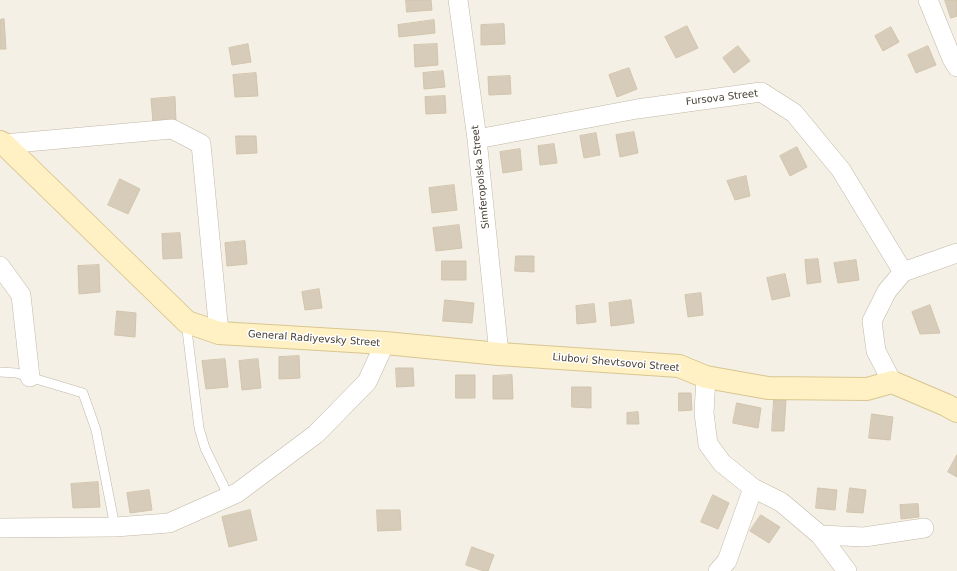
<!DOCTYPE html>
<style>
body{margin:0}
canvas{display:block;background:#f4f0e5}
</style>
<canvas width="957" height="571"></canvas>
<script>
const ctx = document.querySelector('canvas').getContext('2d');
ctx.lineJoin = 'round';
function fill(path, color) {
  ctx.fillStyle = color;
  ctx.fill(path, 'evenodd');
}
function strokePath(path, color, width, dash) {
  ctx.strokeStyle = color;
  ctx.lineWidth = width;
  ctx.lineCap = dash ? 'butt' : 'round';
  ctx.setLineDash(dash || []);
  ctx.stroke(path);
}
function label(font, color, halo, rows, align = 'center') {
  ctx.font = font + ' "DejaVu Sans",sans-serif';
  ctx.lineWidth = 3;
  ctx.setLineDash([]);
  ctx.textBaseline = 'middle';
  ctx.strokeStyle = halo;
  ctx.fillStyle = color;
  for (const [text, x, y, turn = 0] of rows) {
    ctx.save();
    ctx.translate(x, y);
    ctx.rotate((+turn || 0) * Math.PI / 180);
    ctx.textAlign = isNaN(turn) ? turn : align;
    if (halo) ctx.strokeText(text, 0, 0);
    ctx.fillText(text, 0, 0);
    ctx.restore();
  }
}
const building = new Path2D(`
 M406,0H431L432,10L407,12Z
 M945,0H957V16L951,18Z
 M4,19L6,49H0V20Z
 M434,20L435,33L399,37L398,25Z
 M504,24L505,44L481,45V25Z
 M687,26L698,48L676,58L665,37Z
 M891,27L899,42L883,51L875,36Z
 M248,44L251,62L232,65L229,48Z
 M437,44L438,65L415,67L414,45Z
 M738,46L750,61L734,73L723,58Z
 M928,46L936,65L916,73L908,55Z
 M629,68L637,89L617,97L609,75Z
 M443,71L445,87L424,89L423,73Z
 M256,73L258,96L235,97L233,75Z
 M510,76L511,94L489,95L488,77Z
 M445,96L446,113L426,114L425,97Z
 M175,97L176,121L153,122L151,99Z
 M634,132L638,153L620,157L616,135Z
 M596,133L600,155L584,158L580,136Z
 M236,136H256L257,153L237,154Z
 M554,144L557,163L540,165L538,146Z
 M797,147L807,167L790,176L780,156Z
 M520,149L522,170L503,173L500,152Z
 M746,176L750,196L735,200L727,181Z
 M120,179L140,189L128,214L108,205Z
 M454,185L457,210L432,213L429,188Z
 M459,225L462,248L436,251L433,228Z
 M180,233L182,258L163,259L162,234Z
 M245,241L247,264L227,266L225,243Z
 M516,256H534V272L515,271Z
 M818,259L821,282L807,284L805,260Z
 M856,260L859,280L838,283L834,263Z
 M442,261H466V280H442Z
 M99,265L100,292L79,294L78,266Z
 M785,274L790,296L772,300L767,278Z
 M319,289L322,308L305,310L302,292Z
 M701,293L703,315L688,317L685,295Z
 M445,300L474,303L472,323L443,321Z
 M631,300L634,323L611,326L609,303Z
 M594,304L596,322L577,324L576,306Z
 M930,305L940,333L920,334L912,312Z
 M117,311L136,313L135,337L115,335Z
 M299,356L300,378L279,379V357Z
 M225,359L228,387L206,389L202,361Z
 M258,359L261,388L242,390L239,361Z
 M396,368H413L414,386L397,387Z
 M456,375H475V398H456Z
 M512,375L513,399H493V376Z
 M572,387H591V408L572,407Z
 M679,393H691L692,410L679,411Z
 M774,400H786L784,431H772Z
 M737,403L761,408L758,428L733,423Z
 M638,412L639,424H627V413Z
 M872,414L893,417L890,440L869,438Z
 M957,455V477L948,472Z
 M98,482L100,507L73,508L71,484Z
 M818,488L837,490L835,510L816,508Z
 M850,488L866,490L863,513L847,512Z
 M149,490L152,510L130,513L127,493Z
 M713,495L729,503L718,529L701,522Z
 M918,504L919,517L901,519L900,505Z
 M250,510L257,540L229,547L222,517Z
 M377,510H400L401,530L378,531Z
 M761,515L780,527L769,543L750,531Z
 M472,547L494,555L488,571H484L466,565Z`);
fill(building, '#d7ccb9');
strokePath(building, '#d3c4ac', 1);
const lane = new Path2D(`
 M186,322L199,428L205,448L229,497
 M0,372L16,373L83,393L96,430L115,527`);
const street = new Path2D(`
 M458,0L477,139L499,354
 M928,0L952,59L957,67
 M477,139L637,109L761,92L794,113L841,170L903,272L887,291L872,321L876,351L892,382
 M4,144L172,129L201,144L219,333
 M0,266L21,295L30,377
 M903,272L957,253
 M706,377L704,413L708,444L722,463L753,488L727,561L718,571
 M753,488L781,502L820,535L847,571
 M0,528L115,527L169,523L237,493L316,434L367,382L385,343
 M820,535L864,537L924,528`);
const secondary = new Path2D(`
 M0,142L4,144L187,322L219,333L385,343L499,354L679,366L706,377L768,388L867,389L892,382L946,405L957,411`);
strokePath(lane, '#c1b8a6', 10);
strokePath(street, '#c1b8a6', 20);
strokePath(secondary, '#d9c690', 24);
strokePath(lane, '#fff', 9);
strokePath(street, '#fff', 19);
strokePath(secondary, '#fff1c4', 22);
label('10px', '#474034', '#fff', [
 ["Fursova Street",722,98,-7],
 ["Simferopolska Street",481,177,-96],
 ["General Radiyevsky Street",314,339,4],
 ["Liubovi Shevtsovoi Street",616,363,5]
]);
</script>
